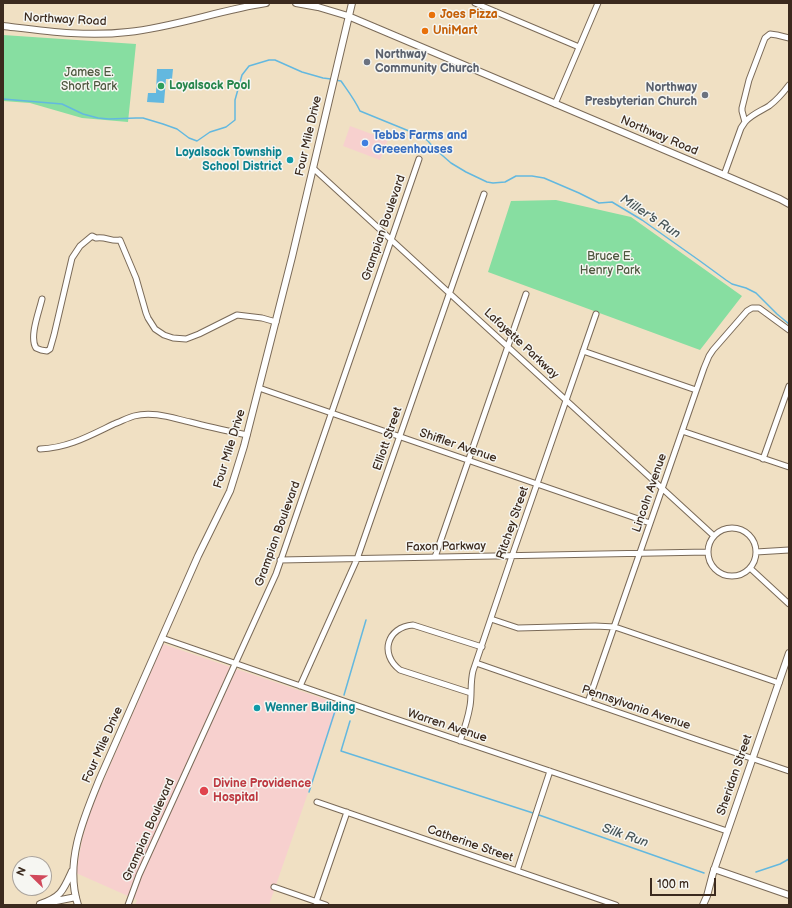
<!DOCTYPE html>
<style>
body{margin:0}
#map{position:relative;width:792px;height:908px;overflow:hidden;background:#f0e0c3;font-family:"Balsamiq Sans",sans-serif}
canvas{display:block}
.frame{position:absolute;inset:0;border:4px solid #3b2a1e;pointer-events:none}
.north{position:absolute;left:12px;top:856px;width:40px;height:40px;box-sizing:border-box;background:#f6f6f2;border:1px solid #aba49d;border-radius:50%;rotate:293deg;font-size:11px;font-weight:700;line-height:16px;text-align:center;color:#3b2a1e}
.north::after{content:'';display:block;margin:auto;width:14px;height:18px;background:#d1495b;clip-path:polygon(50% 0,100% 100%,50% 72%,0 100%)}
.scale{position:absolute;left:650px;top:878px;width:66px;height:18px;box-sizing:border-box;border:2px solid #3b2a1e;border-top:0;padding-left:5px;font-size:12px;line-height:14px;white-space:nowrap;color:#3b2a1e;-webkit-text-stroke:3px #f6f6f2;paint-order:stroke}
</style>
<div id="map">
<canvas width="792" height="908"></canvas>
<div class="frame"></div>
<div class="north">N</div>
<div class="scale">100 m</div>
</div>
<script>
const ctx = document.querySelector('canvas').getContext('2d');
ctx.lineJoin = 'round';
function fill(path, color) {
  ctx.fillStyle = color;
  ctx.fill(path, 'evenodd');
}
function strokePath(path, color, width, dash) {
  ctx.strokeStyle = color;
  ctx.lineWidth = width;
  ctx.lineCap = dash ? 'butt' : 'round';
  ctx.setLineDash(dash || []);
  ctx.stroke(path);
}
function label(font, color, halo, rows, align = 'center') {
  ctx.font = font + ' "Balsamiq Sans",sans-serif';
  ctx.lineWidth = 3;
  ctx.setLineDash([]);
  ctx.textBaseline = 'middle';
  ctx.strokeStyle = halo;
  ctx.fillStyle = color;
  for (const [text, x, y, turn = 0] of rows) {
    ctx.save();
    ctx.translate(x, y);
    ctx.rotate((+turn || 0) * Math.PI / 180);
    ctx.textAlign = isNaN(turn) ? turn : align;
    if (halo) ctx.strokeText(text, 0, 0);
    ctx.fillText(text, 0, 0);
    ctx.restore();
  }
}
fill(new Path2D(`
 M350,126L388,140L380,160L343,146Z
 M163,644L339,704L269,905H135L137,900L76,873L82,840L90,811Z`), '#f7d0ce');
fill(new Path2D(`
 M3,35L136,44L128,122L82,118L30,103L3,101Z
 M556,200L631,217L742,296L700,350L488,272L511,201Z`), '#87dea1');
fill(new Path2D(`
 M157,69H173L172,79H166L164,103L147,102L148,93H156Z`), '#63b8df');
strokePath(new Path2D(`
 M335,80L341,81C348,91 355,100 360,111L409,131L427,140L435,149L451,163L466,172L487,182L493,183L505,182L516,176H532L544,178L579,193L599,203L612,202L642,220L700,261L726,280L732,284L746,288L756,293L777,314L789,324
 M3,99L62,104L83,114L98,118L109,119L136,118H143L163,124L177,129L189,138L197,141L210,132L226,127L235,120V100L242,75L249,66L269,60H275L302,72L323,78L331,79
 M344,695L366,620
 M350,721L341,751L533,813
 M309,792L336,708
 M539,815L704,873
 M756,872L780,864L789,859`), '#63b8df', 1.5);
const minor = new Path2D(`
 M475,3L579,47
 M555,104L598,3
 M745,122C752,114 761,111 769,106C777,100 783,93 789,85
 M313,168L714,536
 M724,175L741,128L745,122L742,111V108L749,80L763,43L765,38L770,34L777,35L789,38
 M42,299C39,312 29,337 36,348L41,350L47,351L50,349L54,335L72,258L80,246L92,236L96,238C105,236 112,242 120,240L136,278L146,313L148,318L155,329L164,335L173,338L186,339L199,334L237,315L262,318L276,322
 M583,351L696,390
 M259,388L650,523
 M682,431L789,467
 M40,449C68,448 89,436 114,424C120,422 127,418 134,416C153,411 172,418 190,422C209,427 228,431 247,435
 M763,459L789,386
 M708 552a24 24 0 1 1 48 0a24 24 0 1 1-48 0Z
 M756,552L789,550
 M435,557L526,294
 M280,560L708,552
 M750,568L789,604
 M491,619L518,628L595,626L615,627L779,683
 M162,638L387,716L727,831
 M476,663L695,739L789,771
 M300,686L357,559L484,194
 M471,693L400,670C379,654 387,627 413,625L482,647
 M588,702L704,368L709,356L713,350L747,311L752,308H759L789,330
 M460,741C464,730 468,718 470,706C472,695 470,683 473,671L512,556L596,314
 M317,802L616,905
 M517,871L550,771
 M274,887L326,905
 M316,902L347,812
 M128,905L139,875L276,574L419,159`);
const tertiary = new Path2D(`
 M296,3L318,7L348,16L724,175L780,199L789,204
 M3,26C45,31 86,37 128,32C175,27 220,10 266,3
 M714,869L789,895
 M51,902L76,897
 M40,904C61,897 63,891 72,871
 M78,905C64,862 84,817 100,778L198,556L230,491L244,446L292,257L352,3
 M703,905L707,896L713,873L789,653`);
strokePath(minor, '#7a6a58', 7);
strokePath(tertiary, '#7a6a58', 8);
strokePath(minor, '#fff', 5);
strokePath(tertiary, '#fff', 6);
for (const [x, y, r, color] of [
 [432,15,4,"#e8710a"],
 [425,31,4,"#e8710a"],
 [367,62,4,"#6b7280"],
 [161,86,4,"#2e9e5b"],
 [705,95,4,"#6b7280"],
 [365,143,4,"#3f7fe0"],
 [290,160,4,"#0f9aa8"],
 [257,708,4,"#0f9aa8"],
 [204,791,5,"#e0444e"]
]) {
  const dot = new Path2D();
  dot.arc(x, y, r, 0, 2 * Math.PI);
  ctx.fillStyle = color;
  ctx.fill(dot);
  strokePath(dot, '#f6f6f2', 1.5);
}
label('bold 12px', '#c56008', '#f6f6f2', [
 ["Joes Pizza",440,15],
 ["UniMart",433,31]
], 'left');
label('12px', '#3b2a1e', '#f6f6f2', [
 ["Northway Road",65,20,3],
 ["Four Mile Drive",309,136,-77],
 ["Northway Road",659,136,23],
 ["Grampian Boulevard",384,228,-71],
 ["Lafayette Parkway",521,344,43],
 ["Elliott Street",388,439,-71],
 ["Shiffler Avenue",458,446,19],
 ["Four Mile Drive",230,449,-73],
 ["Lincoln Avenue",650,493,-71],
 ["Ritchey Street",513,523,-71],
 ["Grampian Boulevard",278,534,-70],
 ["Faxon Parkway",446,547,-1],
 ["Pennsylvania Avenue",636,708,19],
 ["Warren Avenue",447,726,18],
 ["Four Mile Drive",103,745,-66],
 ["Sheridan Street",735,775,-71],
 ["Grampian Boulevard",149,830,-66],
 ["Catherine Street",470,844,19]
]);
label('bold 12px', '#5b616d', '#f6f6f2', [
 ["Northway",375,55],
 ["Community Church",375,69],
 ["Northway",697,88,"right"],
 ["Presbyterian Church",697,102,"right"]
], 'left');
label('12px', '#4e573f', '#f6f6f2', [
 ["James E.",89,73],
 ["Short Park",89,87],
 ["Bruce E.",610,257],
 ["Henry Park",610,271]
]);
label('bold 12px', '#27864d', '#f6f6f2', [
 ["Loyalsock Pool",169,86]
], 'left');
label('bold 12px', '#366cbe', '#f6f6f2', [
 ["Tebbs Farms and",373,136],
 ["Greeenhouses",373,150]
], 'left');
label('bold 12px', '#0d838f', '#f6f6f2', [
 ["Loyalsock Township",282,153],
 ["School District",282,167],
 ["Wenner Building",265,708,"left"]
], 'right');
label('bold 12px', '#be3a42', '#f6f6f2', [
 ["Divine Providence",213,784],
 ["Hospital",213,798]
], 'left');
label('italic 13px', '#475558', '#f6f6f2', [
 ["Miller's Run",650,217,33],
 ["Silk Run",625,836,19]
]);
</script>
